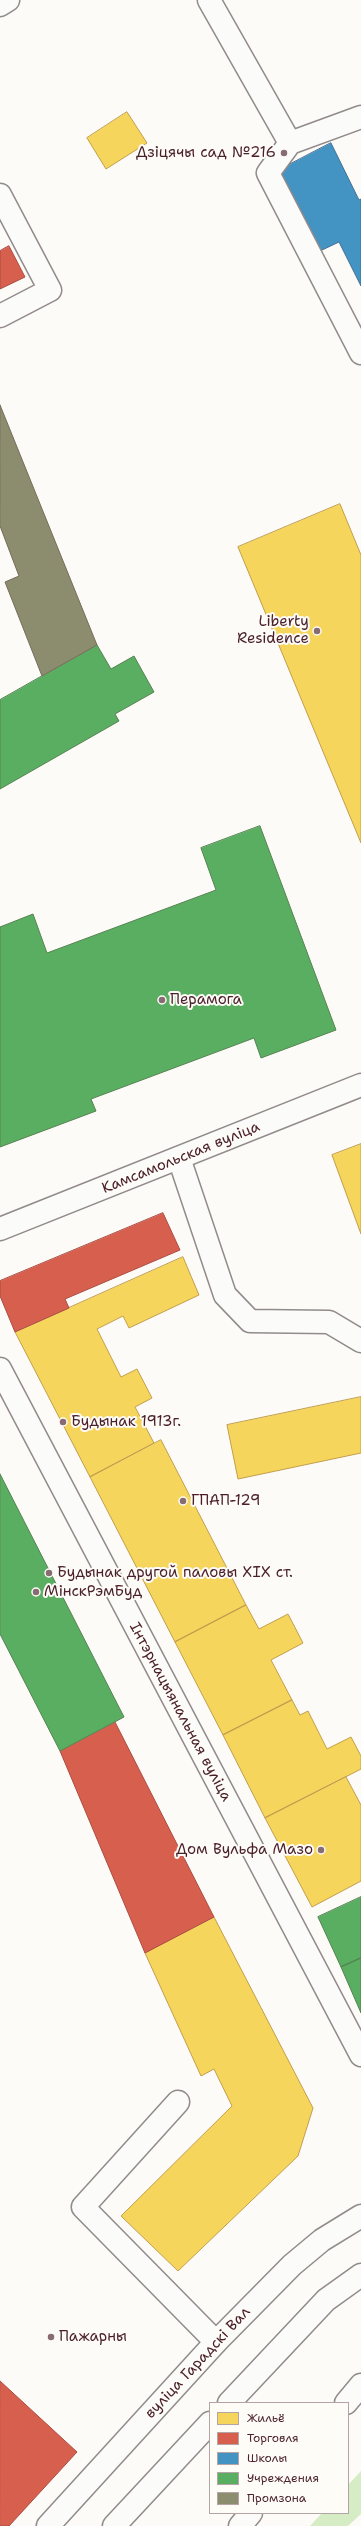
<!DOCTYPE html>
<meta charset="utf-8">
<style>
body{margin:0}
#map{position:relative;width:361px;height:2526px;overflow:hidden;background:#fcfbf8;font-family:"Shantell Sans",sans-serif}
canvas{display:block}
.legend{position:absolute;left:209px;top:2402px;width:140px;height:112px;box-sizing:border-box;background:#fdfcf7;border:1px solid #b5a4a5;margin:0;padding:5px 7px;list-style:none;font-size:12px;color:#4a1f2b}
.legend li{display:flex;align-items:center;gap:8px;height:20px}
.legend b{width:20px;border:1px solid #b5a4a5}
</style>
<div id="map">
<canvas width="361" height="2526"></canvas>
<ul class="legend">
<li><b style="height:11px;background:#f6d55c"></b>Жильё</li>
<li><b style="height:11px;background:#d6604d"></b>Торговля</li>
<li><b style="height:11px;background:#4393c3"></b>Школы</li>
<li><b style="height:11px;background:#5aae61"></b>Учреждения</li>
<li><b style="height:11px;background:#8c8c6e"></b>Промзона</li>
</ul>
</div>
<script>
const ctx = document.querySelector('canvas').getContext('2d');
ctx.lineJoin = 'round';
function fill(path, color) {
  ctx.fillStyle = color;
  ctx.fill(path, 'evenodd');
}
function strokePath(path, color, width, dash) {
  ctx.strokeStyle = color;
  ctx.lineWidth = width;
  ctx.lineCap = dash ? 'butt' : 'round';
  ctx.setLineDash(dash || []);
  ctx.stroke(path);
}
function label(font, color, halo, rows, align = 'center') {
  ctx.font = font + ' "Shantell Sans",sans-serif';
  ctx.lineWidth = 4;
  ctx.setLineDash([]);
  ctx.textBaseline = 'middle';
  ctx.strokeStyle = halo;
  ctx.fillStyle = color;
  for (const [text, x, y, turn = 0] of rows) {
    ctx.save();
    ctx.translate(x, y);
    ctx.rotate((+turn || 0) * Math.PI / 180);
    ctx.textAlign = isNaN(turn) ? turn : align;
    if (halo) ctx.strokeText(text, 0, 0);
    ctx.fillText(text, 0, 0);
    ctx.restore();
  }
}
fill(new Path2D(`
 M361,2471V2514L348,2526H310L322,2513H348V2485Z`), '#d5ecc5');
const homes = new Path2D(`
 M127,112L147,143L106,169L87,138Z
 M340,504L361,555V843L238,547Z
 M361,1144V1234L332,1155Z
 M183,1257L199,1295L129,1328L123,1316L97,1329L121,1377L137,1369L152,1398L135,1407L154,1443L90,1477L15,1332Z
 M361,1397V1453L238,1479L227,1425Z
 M161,1440L246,1605L175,1642L90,1477Z
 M246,1605L259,1629L288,1614L303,1643L271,1660L292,1700L223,1735L175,1642Z
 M292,1700L300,1715L308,1711L327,1749L351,1737L361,1756V1769L265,1818L223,1735Z
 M346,1777L361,1805V1881L312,1907L265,1818Z
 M214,1917L313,2108L298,2156L178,2271L121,2216L232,2106L214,2069L201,2076L145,1953Z`);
fill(homes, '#f6d55c');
strokePath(homes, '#c29e4d', 1);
const shops = new Path2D(`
 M9,246L25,277L0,289V251Z
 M163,1213L180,1250L65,1299L69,1308L15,1332L0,1296V1281Z
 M115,1722L214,1917L145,1953L60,1751Z
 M0,2381L77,2452L9,2526H0Z`);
fill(shops, '#d6604d');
strokePath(shops, '#ac4c43', 1);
const schools = new Path2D(`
 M331,143L359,200L361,199V286L339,242L320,251L279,170Z`);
fill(schools, '#4393c3');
strokePath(schools, '#457095', 1);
const public = new Path2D(`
 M97,645L111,669L134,656L154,692L115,714L119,721L0,789V700Z
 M260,826L336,1030L261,1058L254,1038L91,1099L96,1111L0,1147V927L33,914L47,953L216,890L201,848Z
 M0,1474L124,1717L60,1751L0,1634Z
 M361,1897V1958L341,1967L318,1917Z
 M361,1958V2013L341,1967Z`);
fill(public, '#5aae61');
strokePath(public, '#558351', 1);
const industry = new Path2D(`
 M0,405L97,645L42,676L5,582L19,576L0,526Z`);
fill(industry, '#8c8c6e');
strokePath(industry, '#786b5a', 1);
const minor = new Path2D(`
 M209,0L290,143L268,173L361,353
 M0,5L8,0
 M290,143L361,117
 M0,195L50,290L0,316
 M179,1158L225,1295L250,1321L329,1322L361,1341
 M178,2102L83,2207L216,2342
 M346,2403L361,2385
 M240,2526L251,2513`);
const major = new Path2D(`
 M0,1229L361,1085
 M0,1369L361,2055
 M229,2403L326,2300L361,2275
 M48,2526L216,2342L292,2265L322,2240L361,2216
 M114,2526L210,2423`);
strokePath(minor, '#928a8b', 25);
strokePath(major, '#928a8b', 25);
strokePath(minor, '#fbfbf9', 22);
strokePath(major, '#fbfbf9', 22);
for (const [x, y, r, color] of [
 [284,153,4,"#886c73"],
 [317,631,4,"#886c73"],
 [162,1000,4,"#886c73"],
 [63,1422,4,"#886c73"],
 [183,1501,4,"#886c73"],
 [49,1573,4,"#886c73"],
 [36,1592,4,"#886c73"],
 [321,1850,4,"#886c73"],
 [51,2337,4,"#886c73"]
]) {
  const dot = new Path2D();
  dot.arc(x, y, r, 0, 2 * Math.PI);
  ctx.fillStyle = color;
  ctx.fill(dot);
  strokePath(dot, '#fdfcf7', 1.5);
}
label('15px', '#4a1f2b', '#fdfcf7', [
 ["Дзіцячы сад №216",276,153,"right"],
 ["Liberty",309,622,"right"],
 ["Residence",309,639,"right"],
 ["Перамога",170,1000],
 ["Будынак 1913г.",71,1422],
 ["ГПАП-129",191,1501],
 ["Будынак другой паловы XIX ст.",57,1573],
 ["МінскРэмБуд",44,1592],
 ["Дом Вульфа Мазо",313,1850,"right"],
 ["Пажарны",59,2337]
], 'left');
label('15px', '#4a1f2b', '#fdfcf7', [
 ["Камсамольская вуліца",181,1158,-22],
 ["Інтэрнацыянальная вуліца",180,1712,62],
 ["вуліца Гарадскі Вал",198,2363,-47]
]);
</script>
